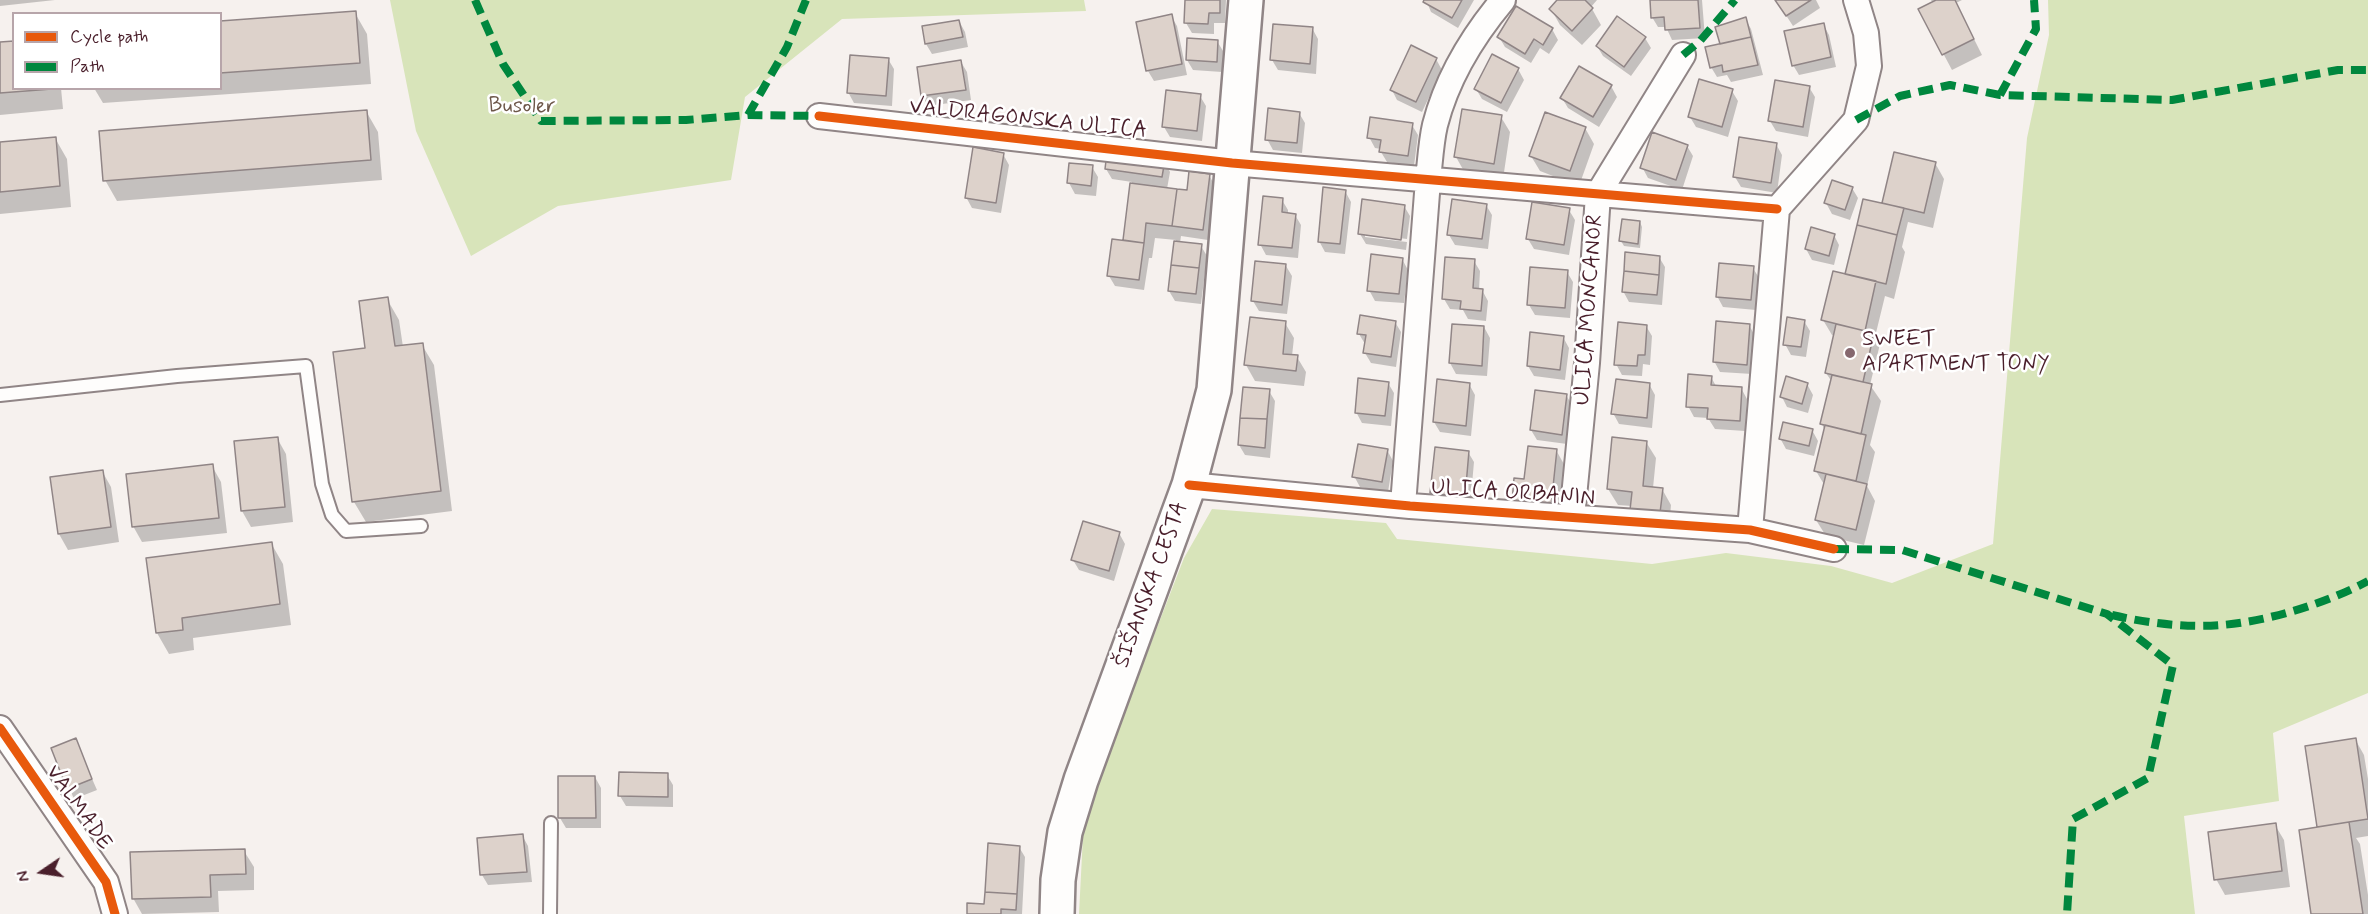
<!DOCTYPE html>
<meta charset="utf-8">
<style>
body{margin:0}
#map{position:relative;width:2368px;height:914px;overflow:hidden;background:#f6f1ee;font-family:Mynerve,sans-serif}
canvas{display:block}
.legend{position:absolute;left:12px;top:12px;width:210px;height:78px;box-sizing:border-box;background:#fff;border:2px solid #b7a5aa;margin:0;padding:8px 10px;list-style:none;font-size:18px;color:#4a1f2b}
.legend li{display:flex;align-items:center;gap:12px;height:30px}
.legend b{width:30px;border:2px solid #b7a5aa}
.north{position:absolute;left:12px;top:842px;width:60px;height:60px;-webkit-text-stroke:4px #fff;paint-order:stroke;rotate:257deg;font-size:16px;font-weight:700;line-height:24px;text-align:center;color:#4a1f2b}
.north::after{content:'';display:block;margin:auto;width:21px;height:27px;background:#4a1f2b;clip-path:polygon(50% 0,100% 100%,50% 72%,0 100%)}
</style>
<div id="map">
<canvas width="2368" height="914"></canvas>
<ul class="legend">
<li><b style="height:8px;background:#e8590c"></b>Cycle path</li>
<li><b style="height:8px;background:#00873e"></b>Path</li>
</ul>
<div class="north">N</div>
</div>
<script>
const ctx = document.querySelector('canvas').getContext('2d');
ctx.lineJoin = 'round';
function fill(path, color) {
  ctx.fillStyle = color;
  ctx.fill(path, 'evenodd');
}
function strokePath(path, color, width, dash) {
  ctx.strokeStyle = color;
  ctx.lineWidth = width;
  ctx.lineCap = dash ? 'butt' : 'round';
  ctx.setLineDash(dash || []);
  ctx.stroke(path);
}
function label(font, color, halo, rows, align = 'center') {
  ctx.font = font + ' Mynerve,sans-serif';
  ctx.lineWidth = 5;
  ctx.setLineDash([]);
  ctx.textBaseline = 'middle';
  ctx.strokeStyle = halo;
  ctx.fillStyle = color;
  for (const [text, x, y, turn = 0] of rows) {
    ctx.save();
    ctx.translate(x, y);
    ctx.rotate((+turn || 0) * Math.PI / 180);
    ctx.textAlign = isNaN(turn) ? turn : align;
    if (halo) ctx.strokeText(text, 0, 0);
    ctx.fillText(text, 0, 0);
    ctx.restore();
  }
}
fill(new Path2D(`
 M390,0H1084L1086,11L842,19L745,97L731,180L558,206L471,256L416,131Z
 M2048,0H2368V693L2273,733L2279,801L2184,816L2195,914H1079L1084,816L1184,558L1212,509L1386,523L1397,539L1652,564L1726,553L1831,566L1892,583L1993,544L2027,138L2049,35Z`), '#d8e4ba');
fill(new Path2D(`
 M0,0H55L0,6Z
 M1187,0H1226L1225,23H1214V34L1192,33L1186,23Z
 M1426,0H1474L1458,28L1431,12Z
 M1557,0H1597L1591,7L1601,25L1582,45L1560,25L1551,9Z
 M1651,0H1702L1705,38L1672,40L1666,27H1658L1652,17Z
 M1776,0H1816L1820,8L1793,26Z
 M1931,0H1962L1956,3L1982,55L1952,70L1920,10L1933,3Z
 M355,13L367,34L371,84L103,103L94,88H220V23Z
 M1171,16L1177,26L1187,75L1154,81L1148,71L1138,23Z
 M1745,18L1751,29L1763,75L1731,82L1727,75L1717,77L1711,67L1721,45Z
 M959,21L965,32L968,47L932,54L926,44Z
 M1823,24L1829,35L1836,67L1799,75L1793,65Z
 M1312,28L1318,39L1316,74L1278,70L1272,60Z
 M1552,29L1558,40L1549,54L1540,48L1531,63L1505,47L1499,37Z
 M1645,38L1651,48L1631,76L1603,56L1597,46Z
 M1217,41L1223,51L1222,72L1193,70L1187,60Z
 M0,44L14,88H61L63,109L0,115Z
 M888,59L894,69L892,106L854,103L848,92Z
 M1436,59L1442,70L1422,112L1397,100L1392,90Z
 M961,62L967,72L971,100L928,106L922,96Z
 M1518,69L1524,80L1507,112L1482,99L1476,89Z
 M1611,86L1617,97L1599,127L1568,108L1562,98Z
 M1809,87L1815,97L1808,137L1776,131L1770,121Z
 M1732,91L1738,101L1728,137L1696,127L1690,117Z
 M1200,96L1206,106L1202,141L1170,137L1164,127Z
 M366,111L378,132L382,180L117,201L105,180Z
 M1299,113L1305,123L1302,153L1273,150L1267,139Z
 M1501,117L1510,132L1503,179L1465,173L1456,157Z
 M1412,125L1418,135L1414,166L1387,162L1381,152V149L1375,148L1369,137Z
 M1585,128L1594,144L1579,186L1540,171L1531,156Z
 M55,138L67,159L71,207L0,214V144Z
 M1776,144L1782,155L1777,193L1741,187L1735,177Z
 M1687,146L1693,156L1682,190L1648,178L1642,167Z
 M1003,154L1009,165L1001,213L972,208L966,197Z
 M1164,161L1170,172L1167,189L1188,192L1209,175L1215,186L1208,240L1181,236L1180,243L1201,246L1207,256L1201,304L1175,301L1169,291L1176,240L1155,238L1152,258H1149L1144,290L1115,286L1109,276L1124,242L1132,182L1112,179L1106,169Z
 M1935,163L1944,179L1933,228L1908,222L1902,247L1905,252L1894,299L1885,296L1875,337L1880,344L1870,385L1881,401L1870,445L1875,452L1867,486L1875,501L1864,545L1826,536L1816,520L1825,486L1816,471L1825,431L1822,424L1832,382L1826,373L1835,336L1832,335L1823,320L1885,206L1884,203Z
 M1092,167L1098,177L1096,196L1075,194L1069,183Z
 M1852,188L1858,198L1850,220L1832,214L1826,203Z
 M1345,191L1351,202L1345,254L1325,252L1319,241Z
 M1282,200L1288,210V214L1295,215L1301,225L1298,258L1266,255L1260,244Z
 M1486,205L1492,215L1488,249L1455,245L1449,235Z
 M1404,206L1410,216L1407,239L1365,234V237L1407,242L1406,250L1366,244L1360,234Z
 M1569,210L1575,220L1569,255L1534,249L1528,239Z
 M1640,222L1642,227L1640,248L1624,246L1621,241Z
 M1834,235L1839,245L1834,265L1812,260L1806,249Z
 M1659,257L1665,267L1662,305L1629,302L1623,291Z
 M1402,259L1408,270L1404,303L1375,301L1369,290Z
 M1474,261L1480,271L1479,290H1482L1488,301L1486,321L1468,319L1463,310L1450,309L1444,299Z
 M1286,266L1292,276L1287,314L1259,311L1253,301Z
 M1753,268L1759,278L1756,310L1723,307L1717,296Z
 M1567,272L1573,282L1570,318L1535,315L1529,305Z
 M387,299L399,320L403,347L422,345L434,365L452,511L366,522L354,502L367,350Z
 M1804,321L1810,331L1806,357L1791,355L1785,344Z
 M1395,322L1401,332L1396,367L1371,363L1365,353V344L1359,334Z
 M1285,323L1294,338L1292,356L1297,357L1306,372L1304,386L1255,381L1246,365Z
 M1453,325L1484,327L1490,338L1487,376L1456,374L1450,363Z
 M1749,325L1755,336L1752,374L1720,372L1714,361Z
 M1646,326L1652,336L1650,365L1643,364L1642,376L1622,375L1616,364Z
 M1563,337L1569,348L1565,380L1534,376L1528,366Z
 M1711,377L1716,386L1741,388L1747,399L1745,431L1715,429L1708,418L1694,417L1688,406Z
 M1388,383L1394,393L1391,426L1362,423L1356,412Z
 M1469,384L1475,395L1471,436L1440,432L1434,422Z
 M1649,384L1655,395L1652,428L1619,424L1613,413Z
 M1807,384L1813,395L1808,413L1787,407L1782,397Z
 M1269,391L1275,401L1270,458L1245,455L1239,445Z
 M1566,395L1572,405L1567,444L1537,440L1531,430Z
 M1812,430L1818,441L1814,456L1786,449L1780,438Z
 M277,438L286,454L293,522L251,527L242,511L235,442Z
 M1646,442L1656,458L1653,488L1662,489L1671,505L1669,528L1632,506L1618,505L1608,489Z
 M1387,450L1393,461L1388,492L1360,487L1354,476Z
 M1556,450L1565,466L1559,522L1526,480Z
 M1468,452L1474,462L1470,507L1438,504L1432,493Z
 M212,466L221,482L227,533L142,542L133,526Z
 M102,471L111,487L119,542L68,550L59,534L51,479Z
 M1119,533L1125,544L1114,581L1079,570L1073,560Z
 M271,543L283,564L291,625L193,638L194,650L169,654L157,633Z
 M2355,739L2364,755L2368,779V836L2356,838L2360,844L2368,895V914H2313L2319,828L2307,747Z
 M75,740L97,790L74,799L53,749Z
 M667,775L673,785V807L626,806L620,796Z
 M595,777L601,788V828H566L560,818Z
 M2275,825L2284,840L2290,887L2225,895L2216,879Z
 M522,835L528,846L532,882L488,885L482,875L479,839Z
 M1019,847L1025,857L1022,914H968L986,906Z
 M244,851L254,867V890L218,891L219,912L142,914L133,898Z`), '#0003');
const building = new Path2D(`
 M1185,0H1220V13H1209L1208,24L1184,23Z
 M1424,0H1462L1452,18L1423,2Z
 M1557,0H1585L1593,8L1572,31L1549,9Z
 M1650,0H1698L1700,28L1665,30L1664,17L1651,18Z
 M1775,0H1811L1786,16Z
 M1936,0H1955L1974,39L1942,55L1918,9Z
 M1516,6L1553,28L1543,45L1534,39L1525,54L1497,37Z
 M356,11L360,63L220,73V21Z
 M1172,14L1182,64L1146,71L1136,22Z
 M1617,16L1646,37L1624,67L1596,46Z
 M1746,17L1751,37L1720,44L1715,27Z
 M959,20L963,37L925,44L922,26Z
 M1824,23L1831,57L1792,66L1784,31Z
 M1273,24L1313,27L1310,64L1270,60Z
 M1751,37L1758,65L1723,72L1722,65L1710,68L1705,47Z
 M1187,38L1218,40L1217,62L1186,60Z
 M14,41V88L52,89L0,93V42Z
 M1411,45L1437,58L1416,102L1390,90Z
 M1492,54L1519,68L1501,103L1474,89Z
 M850,55L889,58L886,96L847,93Z
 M961,60L966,90L921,96L917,67Z
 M1579,66L1612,85L1593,117L1560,98Z
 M1699,79L1733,89L1722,127L1688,117Z
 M1775,80L1810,86L1803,127L1768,121Z
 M1166,90L1201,94L1197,131L1162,127Z
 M1268,108L1300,112L1297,143L1265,140Z
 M1462,109L1502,115L1494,164L1454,157Z
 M367,110L371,160L103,181L99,131Z
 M1545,112L1586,127L1570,171L1529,156Z
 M1370,117L1413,123L1408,156L1379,152L1381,140L1367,138Z
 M1652,132L1688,145L1676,180L1640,168Z
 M56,137L60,186L0,192V142Z
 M1739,137L1777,143L1771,183L1733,177Z
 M973,147L1004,153L996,203L965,198Z
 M1107,152L1165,160L1162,177L1105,169Z
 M1894,152L1936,162L1924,213L1882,203Z
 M1069,163L1093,165L1091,186L1067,183Z
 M1189,171L1210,174L1203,230L1172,226L1177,189L1187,190Z
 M1832,180L1853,187L1845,210L1824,203Z
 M1130,183L1177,189L1172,226L1146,223L1144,243L1123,240Z
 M1323,187L1346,190L1340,244L1318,242Z
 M1263,196L1283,198L1282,212L1296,214L1292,248L1258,245Z
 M1362,199L1405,205L1401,240L1358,234Z
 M1452,199L1487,204L1482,239L1447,235Z
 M1863,199L1904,208L1897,235L1857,225Z
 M1532,202L1570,208L1564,245L1526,239Z
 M1622,219L1640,221L1638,244L1619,241Z
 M1857,225L1897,235L1886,284L1845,274Z
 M1811,227L1835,234L1829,256L1805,249Z
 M1112,239L1144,243L1139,280L1107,276Z
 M1174,241L1202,244L1199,268L1171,265Z
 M1625,252L1660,256L1659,275L1624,271Z
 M1371,254L1403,258L1399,294L1367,291Z
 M1445,257L1475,259L1473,288L1483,289L1481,311L1460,309L1461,301L1442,299Z
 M1255,261L1286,264L1282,305L1251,301Z
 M1719,263L1754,266L1751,300L1716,297Z
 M1171,265L1199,268L1196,294L1168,291Z
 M1530,267L1568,270L1565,308L1527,305Z
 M1624,271L1659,275L1657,295L1622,292Z
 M1833,271L1876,281L1865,331L1821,320Z
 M388,297L395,346L423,343L441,491L352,502L333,352L365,348L359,301Z
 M1360,315L1396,321L1391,357L1363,353L1366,335L1357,334Z
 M1250,317L1286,321L1283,354L1298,355L1296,371L1244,365Z
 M1787,317L1805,320L1801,347L1783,345Z
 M1716,321L1750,324L1747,365L1713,362Z
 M1618,322L1647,325L1645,355H1638L1637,366L1614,365Z
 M1452,324L1484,326L1482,366L1449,363Z
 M1836,324L1874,333L1863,382L1825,373Z
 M1530,332L1564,336L1560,370L1527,366Z
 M1688,374L1712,376L1711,385L1742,387L1740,421L1707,419L1708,408L1686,407Z
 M1832,375L1872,384L1861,434L1820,424Z
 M1786,376L1808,383L1802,404L1780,397Z
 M1358,378L1389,382L1385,416L1355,413Z
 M1437,379L1470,383L1466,426L1433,422Z
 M1616,379L1650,383L1647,418L1611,414Z
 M1243,387L1270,389L1267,419L1240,418Z
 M1535,390L1567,394L1562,435L1530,430Z
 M1240,418L1267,419L1265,448L1238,445Z
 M1783,422L1813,429L1809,446L1779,439Z
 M1825,425L1866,435L1856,481L1814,471Z
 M278,437L285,507L241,511L234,441Z
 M1612,437L1647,441L1643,486L1663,488L1660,513L1630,510L1632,492L1607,489Z
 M1358,444L1388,449L1382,482L1352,477Z
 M1528,446L1557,449L1551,506L1512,502L1514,478L1524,479Z
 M1435,447L1469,451L1465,497L1430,493Z
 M213,464L219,518L132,527L126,474Z
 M103,470L111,527L58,534L50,477Z
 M1826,474L1867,484L1856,530L1815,520Z
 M1083,521L1120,532L1109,571L1071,560Z
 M272,542L280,604L182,618L183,630L156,633L146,558Z
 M76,738L92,779L67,789L51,748Z
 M2356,738L2368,819L2317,827L2305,746Z
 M619,772L668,773V797L618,796Z
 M558,776H595L596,818H558Z
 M2349,822L2363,914H2311L2299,830Z
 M2276,823L2282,871L2214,880L2208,832Z
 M523,834L527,872L480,875L477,838Z
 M988,843L1020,846L1017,894L985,892Z
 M245,849L246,874L210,875L211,897L132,899L130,852Z
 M985,892L1017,894L1016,910L1001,909V914H967V903L984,904Z`);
fill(building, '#ddd2cb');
strokePath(building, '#908586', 1.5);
const service = new Path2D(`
 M0,395L177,376L306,366L322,484L332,515L346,531L421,526
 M550,914L551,823`);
const minor = new Path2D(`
 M819,116L1232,163L1777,209
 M1189,485L1410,506L1750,530L1834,549
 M1403,505L1428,180C1430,162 1431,142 1435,125C1447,78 1472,37 1503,0
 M1572,517L1587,363L1598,194L1683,55
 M1750,530L1777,209L1856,120L1869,66L1866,33L1856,0
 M0,728L106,882L115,914`);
const secondary = new Path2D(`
 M1057,914L1058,880L1065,832L1081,780L1189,485L1214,390L1246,0`);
strokePath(service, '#908586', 16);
strokePath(minor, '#908586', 28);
strokePath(secondary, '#908586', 38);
strokePath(service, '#fefdfc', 12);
strokePath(minor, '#fefdfc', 24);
strokePath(secondary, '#fefdfc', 33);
strokePath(new Path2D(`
 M475,0L503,64L541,121L686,120L748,115L819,116
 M1683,55L1700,41L1735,0
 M2000,95L2036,29L2034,0
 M748,115L787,47L806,0
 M1856,120L1900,96L1950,85L2000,95L2172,100L2338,70H2368
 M1834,549L1902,550L2107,614L2173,665L2148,778L2073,819L2067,914
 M2112,615C2147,623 2186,628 2222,625C2269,621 2327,603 2368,581`), '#00873e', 8, [15, 8]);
strokePath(new Path2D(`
 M819,116L1232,163L1777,209
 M1189,485L1410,506L1750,530L1834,549
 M0,728L106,882L115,914`), '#e8590c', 9);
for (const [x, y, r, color] of [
 [1850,353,6,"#86686f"]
]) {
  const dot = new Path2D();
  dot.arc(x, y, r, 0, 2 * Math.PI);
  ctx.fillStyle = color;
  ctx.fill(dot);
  strokePath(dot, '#fff', 2);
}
label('22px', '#6d5749', '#fff', [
 ["Busoler",522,107]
]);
label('22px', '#4a1f2b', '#fff', [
 ["VALDRAGONSKA ULICA",1028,120,6],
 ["ULICA MONCANOR",1590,310,-86],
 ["ULICA ORBANIN",1513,494,4],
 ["ŠIŠANSKA CESTA",1152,585,-70],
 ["VALMADE",78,808,55]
]);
label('22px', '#4a1f2b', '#fff', [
 ["SWEET",1862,340],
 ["APARTMENT TONY",1862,365]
], 'left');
</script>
